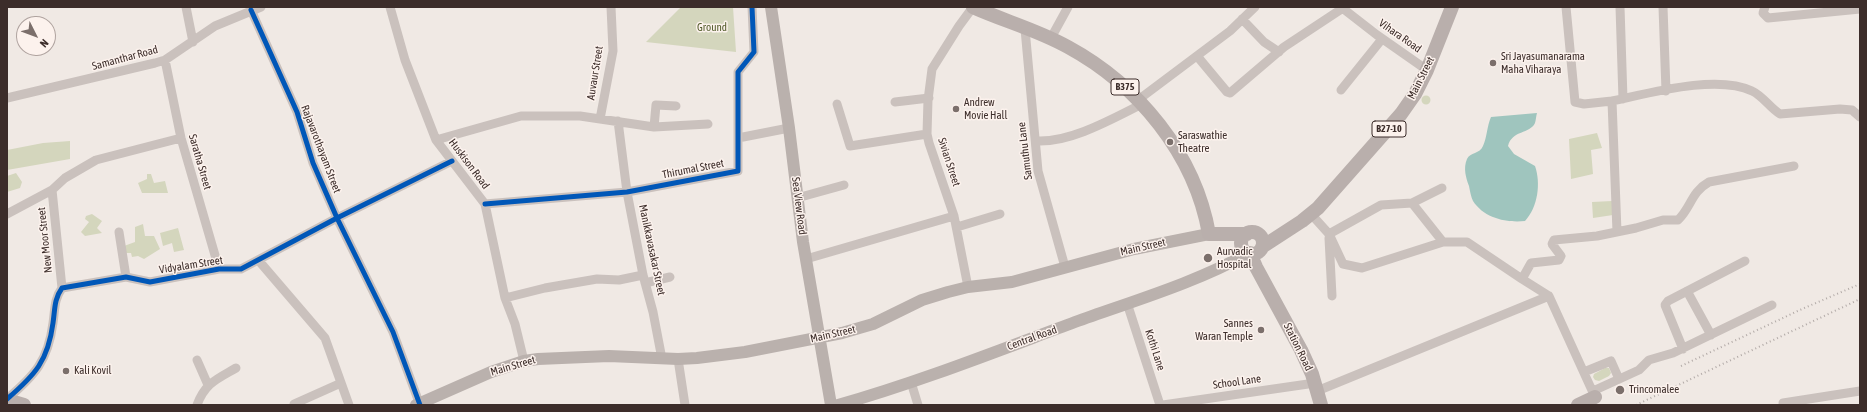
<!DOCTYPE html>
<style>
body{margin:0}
#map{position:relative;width:1867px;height:412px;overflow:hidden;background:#f0e9e4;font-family:"Asap Condensed",sans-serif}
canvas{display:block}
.frame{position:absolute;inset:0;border:8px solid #3c2d2a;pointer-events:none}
.north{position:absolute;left:16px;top:16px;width:40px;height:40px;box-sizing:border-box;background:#fcf2ed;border:1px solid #afa39f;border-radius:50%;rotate:132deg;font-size:11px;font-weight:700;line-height:16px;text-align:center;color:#3c2d2a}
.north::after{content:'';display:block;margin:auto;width:14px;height:18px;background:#7b6f6b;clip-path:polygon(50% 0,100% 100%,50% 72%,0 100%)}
</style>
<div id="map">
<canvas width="1867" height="412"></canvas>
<div class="frame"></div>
<div class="north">N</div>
</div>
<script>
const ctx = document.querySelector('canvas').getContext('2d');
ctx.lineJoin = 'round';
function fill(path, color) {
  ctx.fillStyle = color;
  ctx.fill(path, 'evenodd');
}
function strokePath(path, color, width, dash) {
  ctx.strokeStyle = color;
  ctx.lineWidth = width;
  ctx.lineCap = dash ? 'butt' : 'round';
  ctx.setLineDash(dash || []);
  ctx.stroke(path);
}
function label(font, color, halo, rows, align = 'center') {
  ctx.font = font + ' "Asap Condensed",sans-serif';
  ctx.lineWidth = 3;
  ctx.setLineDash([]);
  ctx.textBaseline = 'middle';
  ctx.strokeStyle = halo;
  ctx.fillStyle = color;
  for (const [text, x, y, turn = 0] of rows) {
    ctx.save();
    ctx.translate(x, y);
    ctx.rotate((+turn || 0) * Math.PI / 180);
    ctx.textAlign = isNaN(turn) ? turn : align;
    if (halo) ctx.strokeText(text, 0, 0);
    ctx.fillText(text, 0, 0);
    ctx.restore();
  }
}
fill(new Path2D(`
 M681,7H733L736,52L646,42Z
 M1421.5 100a4.5 4.5 0 1 1 9 0a4.5 4.5 0 1 1-9 0Z
 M1597,133L1602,148L1591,150L1593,174L1571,179L1569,139Z
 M70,141V159L7,170V150L43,143Z
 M16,173L22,182L20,188L7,192V176Z
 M147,174H151L154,183L165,181L168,193H142L138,183L147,179Z
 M1612,201L1613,215L1593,218L1592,202Z
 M92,214L102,221L97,228L102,233L85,236L81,232L89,222L85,219L86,216Z
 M143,224L145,236H154L160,249L144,259L138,256L132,257L131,253H124V246L135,242V227Z
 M178,228L184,250L174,252L172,243L163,246L160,233Z
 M1605,368H1609L1611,373L1609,376L1599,381L1595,380L1593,377L1594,374Z`), '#d4d6bd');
fill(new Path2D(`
 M1537,113C1536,116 1536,120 1535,123C1530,134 1512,130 1508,146L1514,154L1535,166C1541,183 1538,207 1525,221C1506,223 1484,218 1473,201C1471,197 1470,191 1469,186C1466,178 1463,168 1467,159C1470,152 1480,154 1483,146C1487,137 1487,126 1491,117Z`), '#9fc5be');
strokePath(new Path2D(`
 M186,7L193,42
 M390,7L405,60L436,140L485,204L505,298L515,324L524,361
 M1341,7L1377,35L1427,70
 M1566,7L1575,102L1584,104L1612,101L1617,232
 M1620,7L1623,99
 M1663,7L1666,91
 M1765,7L1763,13L1768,18L1860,9
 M251,10L297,112L313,163L337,218L393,332L420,405
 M1242,19L1264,42L1279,52
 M1025,29L1038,171L1065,267
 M1051,38L1068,7
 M1197,56L1227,92L1230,93L1284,47L1343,8
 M165,60L181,138L219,269
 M1341,90L1382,39
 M7,98L155,63L165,60L215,26L261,7
 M1138,100L1230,31L1255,7
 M1612,101C1650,93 1717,74 1752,91C1763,96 1770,108 1780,114L1840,109L1852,110L1860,117
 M895,102L929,98
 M837,104L850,146L927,134
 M600,119L613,51L611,7
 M618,121L627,192L643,275L653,312L662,359
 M654,127L656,105L676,106
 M738,138L789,128
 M436,140L521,116H580L654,127L708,124
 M1036,141C1070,143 1112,119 1142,104
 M52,190L62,288
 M797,198L844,185
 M1412,203L1443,242H1467L1522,279
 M485,204L627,192L738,171V72L754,52L752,7
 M7,214L52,190L65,178L96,160L181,138
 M1311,214L1329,234L1381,205L1412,203L1442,188
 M957,227L1000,214
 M119,232L126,277
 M1329,234L1343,264L1362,268L1443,242
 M1329,238L1332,296
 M806,259L954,216
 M259,261L325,338L349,405
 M645,283L670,277
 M968,287L954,216L929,143L927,134L928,100L932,69L959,26L973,7
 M1687,291L1711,335
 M1549,296L1522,279L1531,263L1559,260L1561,256L1552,244L1554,240L1597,236L1636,228L1663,220H1678C1691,208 1691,192 1709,182L1794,166
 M505,298L545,288L597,279L619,280L643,275
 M1127,303L1160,405
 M1683,349L1665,305L1668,301L1745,261
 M678,359L685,405
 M197,360L208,385
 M1584,372L1611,361L1619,379
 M911,382L918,405
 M1317,391L1549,296L1595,397
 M1593,391L1639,370L1649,360L1673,353L1772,305
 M7,399C35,375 48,361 53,323C55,310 54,299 62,288L126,277L150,282L219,269H241L337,218L452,161
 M1783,403L1860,391
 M294,404L341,383
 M197,405C205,383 217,379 236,368
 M1163,405L1315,383`), '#cac1bd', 9);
strokePath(new Path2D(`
 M771,7L789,128L803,242L831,405
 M416,405L491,372L524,361L538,359L609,356L678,359L697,358L745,352L842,333L873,324L922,300L948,292L968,287L1012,282L1134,249L1209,234
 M838,405C919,382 997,351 1075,322C1133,301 1195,283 1249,253`), '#bab1ad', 12);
strokePath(new Path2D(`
 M973,7C1004,21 1038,30 1068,47C1138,85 1195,154 1209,234
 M1241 243a11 11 0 1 1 22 0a11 11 0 1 1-22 0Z
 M1209,234H1247
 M1262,247L1302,221L1318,208L1401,114L1415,94L1427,70L1452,7
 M1250,253L1256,267L1301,350L1312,374L1321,405
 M7,400L24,405
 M1578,405L1595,397`), '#b9afac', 14);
strokePath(new Path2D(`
 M1681,366L1802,309L1860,284
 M1636,405L1860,299`), '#b2aaa7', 2, [1, 3]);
strokePath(new Path2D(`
 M251,10L297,112L313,163L337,218L393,332L420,405
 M485,204L627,192L738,171V72L754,52L752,7
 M7,399C35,375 48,361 53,323C55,310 54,299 62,288L126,277L150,282L219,269H241L337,218L452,161`), '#0057b8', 5);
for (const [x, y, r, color] of [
 [1493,63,4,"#7b6f6b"],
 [956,109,4,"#7b6f6b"],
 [1170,142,4,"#7b6f6b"],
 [1208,258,5,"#7b6f6b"],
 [1261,330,4,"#7b6f6b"],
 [66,371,4,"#7b6f6b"],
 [1620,390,5,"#7b6f6b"]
]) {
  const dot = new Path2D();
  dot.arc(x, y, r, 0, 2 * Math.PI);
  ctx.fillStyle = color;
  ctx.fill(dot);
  strokePath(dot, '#fcf2ed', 1.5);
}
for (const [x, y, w] of [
 [1125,87,28],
 [1389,129,34]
]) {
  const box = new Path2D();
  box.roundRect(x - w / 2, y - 8, w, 16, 3);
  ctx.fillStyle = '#fcf2ed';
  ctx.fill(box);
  strokePath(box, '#3c2d2a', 1);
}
label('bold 10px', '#3c2d2a', null, [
 ["B375",1125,87],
 ["B27-10",1389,129]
]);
label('11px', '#525c2b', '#fcf2ed', [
 ["Ground",712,28]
]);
label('11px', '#3c2d2a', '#fcf2ed', [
 ["Vihara Road",1400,36,35],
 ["Samanthar Road",125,58,-15],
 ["Auvaur Street",595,73,-81],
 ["Main Street",1421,78,-63],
 ["Rajavarothayam Street",321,149,69],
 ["Samuthu Lane",1025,151,-97],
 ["Saratha Street",200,162,74],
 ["Sivian Street",949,162,72],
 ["Huskison Road",469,164,53],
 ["Thirumal Street",693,169,-11],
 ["Sea View Road",799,206,83],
 ["New Moor Street",45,240,-96],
 ["Main Street",1143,247,-13],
 ["Manikkavasakar Street",652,250,78],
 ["Vidyalam Street",191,265,-9],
 ["Main Street",833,334,-13],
 ["Central Road",1032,338,-20],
 ["Station Road",1298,347,64],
 ["Kothi Lane",1155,350,72],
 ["Main Street",513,366,-16],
 ["School Lane",1237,382,-8]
]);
label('11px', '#3c2d2a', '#fcf2ed', [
 ["Sri Jayasumanarama",1501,57],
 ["Maha Viharaya",1501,70],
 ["Andrew",964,103],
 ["Movie Hall",964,116],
 ["Saraswathie",1178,136],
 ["Theatre",1178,149],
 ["Aurvadic",1217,252],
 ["Hospital",1217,265],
 ["Sannes",1253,324,"right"],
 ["Waran Temple",1253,337,"right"],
 ["Kali Kovil",74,371],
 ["Trincomalee",1629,390]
], 'left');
</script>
